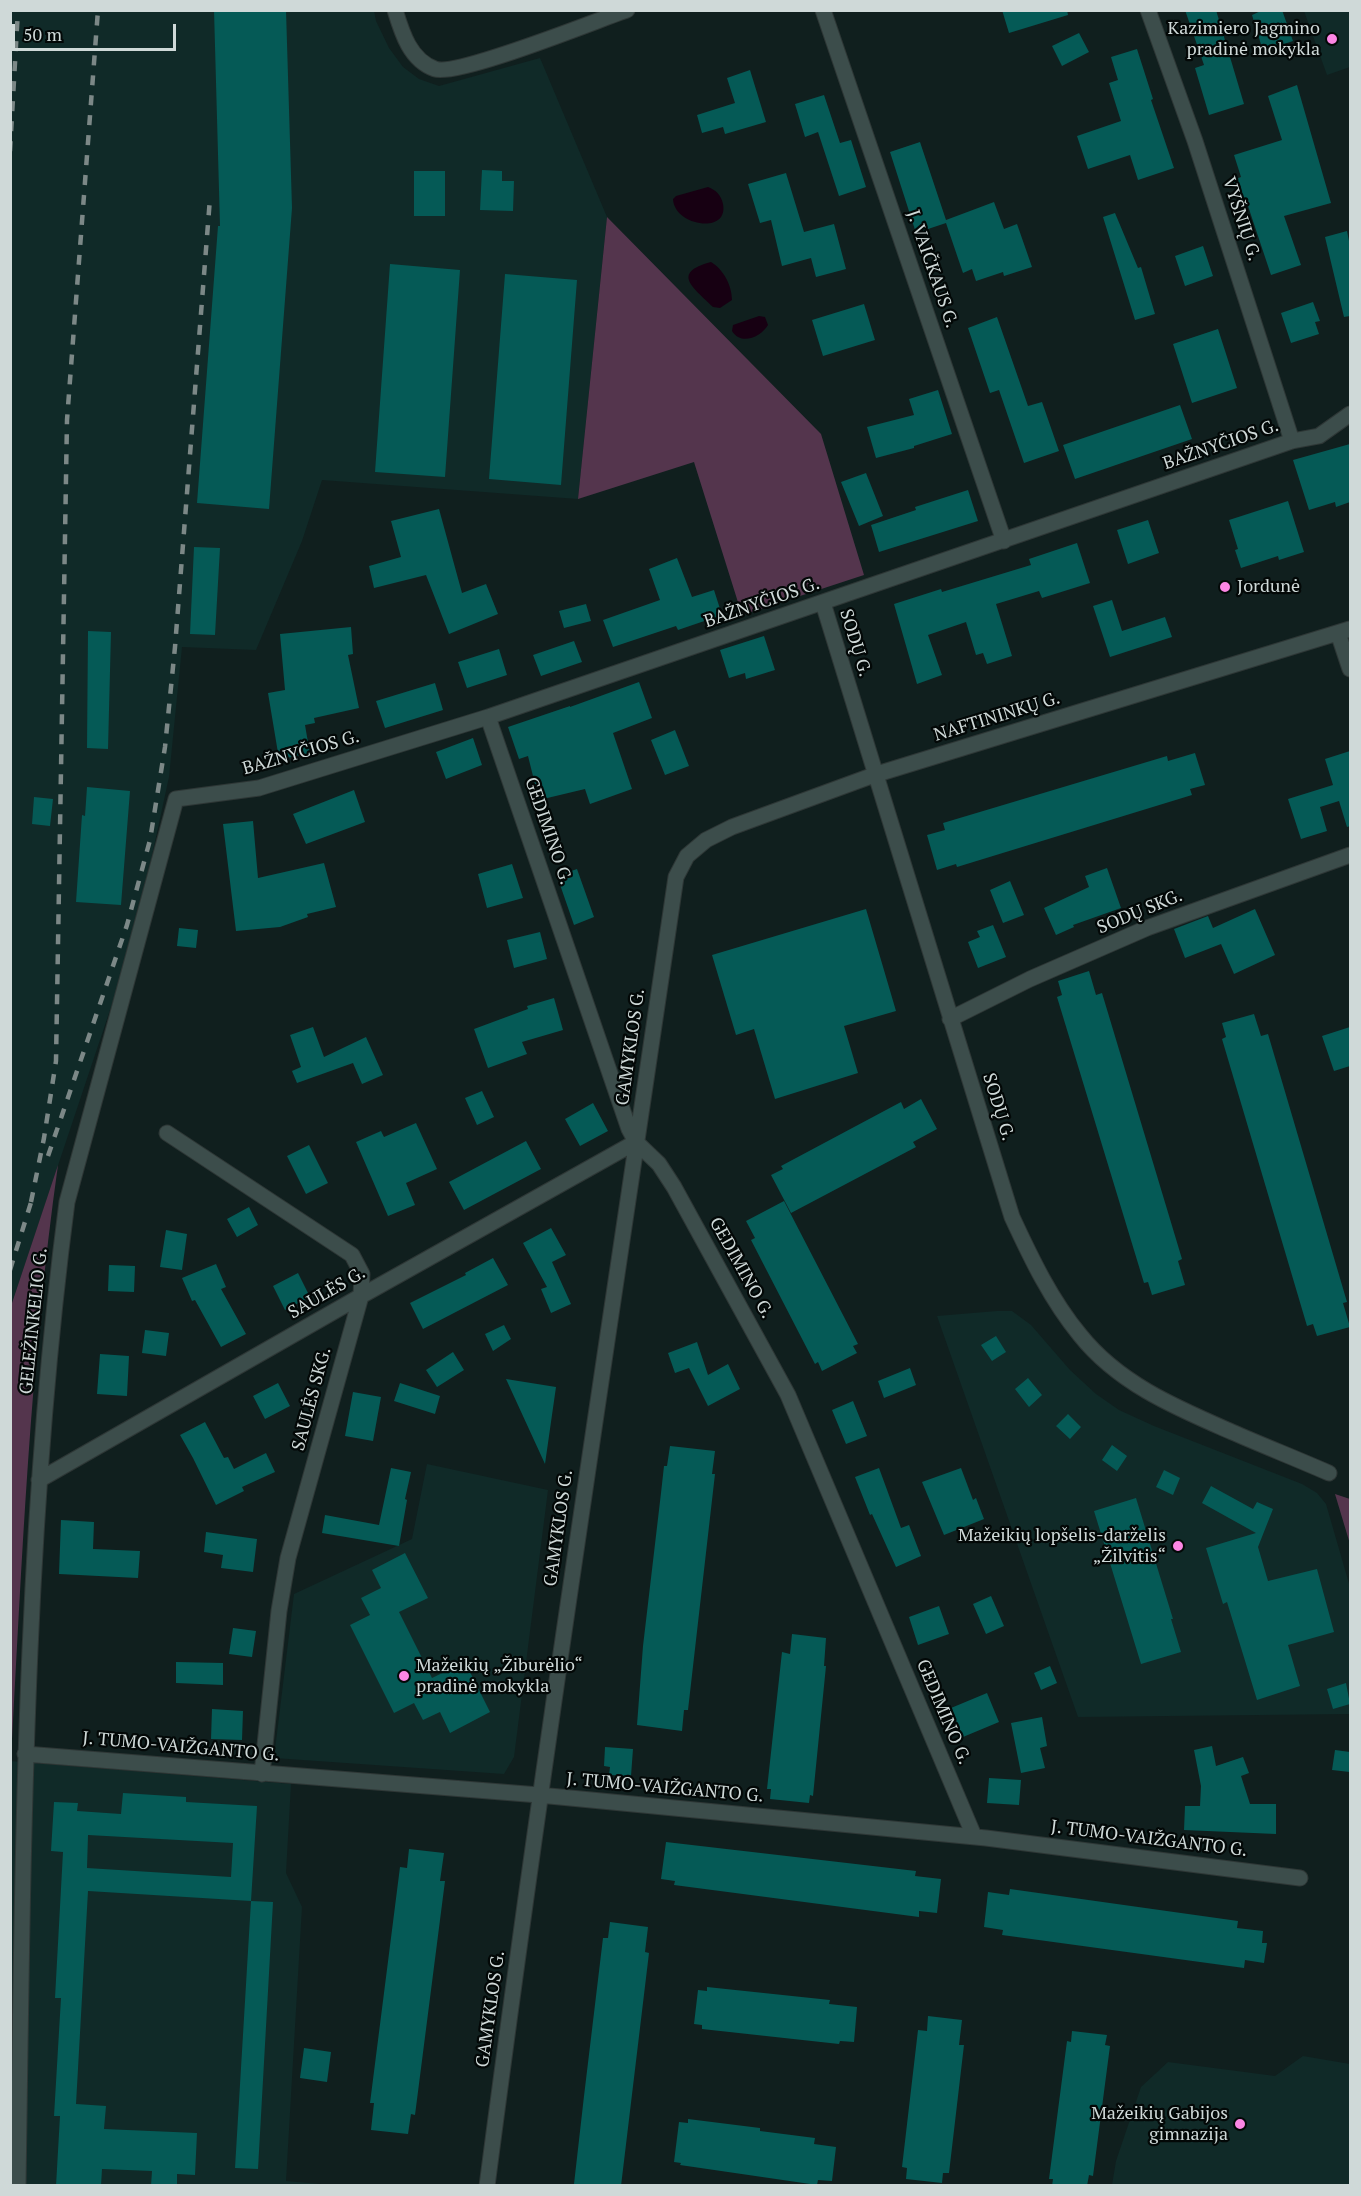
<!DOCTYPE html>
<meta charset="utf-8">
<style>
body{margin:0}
#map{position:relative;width:1361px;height:2196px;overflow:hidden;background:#101f1e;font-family:"PT Serif",serif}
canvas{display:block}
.frame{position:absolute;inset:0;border:12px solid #cfd9d8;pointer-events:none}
.scale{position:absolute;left:12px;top:24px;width:164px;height:27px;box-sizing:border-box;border:3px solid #cfd9d8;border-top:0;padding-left:8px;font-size:18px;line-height:21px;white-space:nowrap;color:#cfd9d8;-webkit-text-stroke:4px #030807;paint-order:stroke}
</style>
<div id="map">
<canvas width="1361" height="2196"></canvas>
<div class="frame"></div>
<div class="scale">50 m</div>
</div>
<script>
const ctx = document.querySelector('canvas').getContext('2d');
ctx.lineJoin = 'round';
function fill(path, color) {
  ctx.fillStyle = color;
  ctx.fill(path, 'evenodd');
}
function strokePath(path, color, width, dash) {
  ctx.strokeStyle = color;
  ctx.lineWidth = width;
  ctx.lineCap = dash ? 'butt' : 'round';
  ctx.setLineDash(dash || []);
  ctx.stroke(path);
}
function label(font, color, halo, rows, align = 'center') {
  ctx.font = font + ' "PT Serif",serif';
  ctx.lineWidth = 4.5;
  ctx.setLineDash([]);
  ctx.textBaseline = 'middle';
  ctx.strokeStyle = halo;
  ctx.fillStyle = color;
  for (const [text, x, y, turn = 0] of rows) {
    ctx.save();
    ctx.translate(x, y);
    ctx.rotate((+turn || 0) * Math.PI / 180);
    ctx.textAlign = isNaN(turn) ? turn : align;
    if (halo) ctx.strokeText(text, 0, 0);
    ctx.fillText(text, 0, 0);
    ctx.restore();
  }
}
fill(new Path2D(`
 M10,11H374L376,21L389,48L403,67L419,79L439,86L540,58L607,217L578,499L322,480L302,541L256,650L182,647L169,777L151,860L115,995L11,1306Z
 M1304,11H1350V67L1327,75Z
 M997,1311H1012L1031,1325L1070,1370L1096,1394L1119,1410L1154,1426L1302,1484L1317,1493L1326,1504L1350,1587V1714L1078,1717L937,1316Z
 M427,1464L548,1490L514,1757L504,1774L274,1758L294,1594L412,1539Z
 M10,1761L291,1784L286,1873L302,1907L286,2181L332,2185H11Z
 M1303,2056L1350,2064V2185H1112L1116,2161L1141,2087L1168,2062L1275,2076Z`), '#102a28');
fill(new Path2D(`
 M607,217L821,434L864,575L742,615L694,462L578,499Z
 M58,1165C30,1362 22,1560 11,1758V1306Z
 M1335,1494L1350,1499V1544Z`), '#54354d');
fill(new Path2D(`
 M708,187C716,190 721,195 723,204C729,235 674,226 673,199L676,196Z
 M711,262C723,269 732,285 732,300L720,308L713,307C694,288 670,273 711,262Z
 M759,316L765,317L768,325C761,337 741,346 732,331L733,325Z`), '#170012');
fill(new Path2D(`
 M214,10H286L292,208L269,509L197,503L218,226H220Z
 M1002,10H1067L1068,15L1009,33Z
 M1185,10H1216L1244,104L1209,115L1195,68L1204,65Z
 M1263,10H1282L1293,41L1263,51L1252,15Z
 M1079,33L1089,52L1062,66L1052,46Z
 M1137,49L1153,99L1151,100L1174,168L1138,180L1130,155L1088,169L1077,136L1121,121L1109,83L1118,80L1111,57Z
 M750,70L766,122L725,134L723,127L702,133L697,115L735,103L727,78Z
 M1297,85L1331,203L1284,216L1301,265L1271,275L1246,200L1239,202L1233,180L1241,177L1234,155L1282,140L1268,96Z
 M824,95L840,143L851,140L866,187L839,196L818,132L805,137L795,104Z
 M920,142L946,220L994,202L1004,229L1017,224L1032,267L1004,276L1003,272L976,281L972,269L963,273L946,223L916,233L890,152Z
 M482,170L502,171V181H514L513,211L480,210Z
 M414,171H445V216H414Z
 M786,173L804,232L834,224L846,269L816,277L811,258L782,266L771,220L760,223L748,184Z
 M1115,213L1138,268L1141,267L1155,314L1135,320L1103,217Z
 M1347,231L1350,246V316L1344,317L1325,237Z
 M1203,246L1213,276L1185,286L1175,256Z
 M390,264L460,270L445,477L375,472Z
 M505,274L577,280L561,485L489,479Z
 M1313,302L1320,321L1315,322L1319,334L1291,343L1281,313Z
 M864,304L875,340L823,356L812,320Z
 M997,317L1028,406L1042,402L1059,451L1024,463L999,390L990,393L968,328Z
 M1218,329L1237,388L1192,403L1173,344Z
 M938,390L952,434L914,446V448L876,458L867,427L914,415L909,399Z
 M1180,405L1192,439L1075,479L1063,445Z
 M1350,444V502L1336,507L1335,502L1309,510L1293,460Z
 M866,473L883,516L859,526L841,482Z
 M968,490L978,521L879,552L871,525L916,510L915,507Z
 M1288,501L1304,552L1279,560L1278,556L1241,568L1235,550L1238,549L1229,520Z
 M439,509L462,593L486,584L498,614L449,634L426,575L374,588L369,566L401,557L391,521Z
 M1148,520L1159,553L1128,564L1117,530Z
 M1077,543L1090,583L1042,598L1039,591L996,604L1012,656L987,664L983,653L976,655L966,622L928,635L942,675L917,684L894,604L941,589L942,592L1031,565L1029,559Z
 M194,547L220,548L215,635L190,634Z
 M677,558L692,597L714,590L722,615L678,630L676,626L613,647L603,620L660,600L649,569Z
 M1112,600L1122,631L1165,617L1172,637L1110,657L1093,606Z
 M586,604L591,621L564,628L559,611Z
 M351,627L353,654L348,655L359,708L314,718L315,723L305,725L310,754L279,759L268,693L285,690L280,634Z
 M88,631L111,632L108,749L87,748Z
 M764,636L775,670L746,679L745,673L729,678L720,650Z
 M574,641L582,662L541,676L533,655Z
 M499,649L507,675L467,688L458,662Z
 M639,682L652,718L613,733L632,789L590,804L585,789L539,800L528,756L519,759L508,727L570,706V707Z
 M435,683L443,710L385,728L376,701Z
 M675,730L689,766L665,775L651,740Z
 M473,738L482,765L446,779L436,752Z
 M1350,751V826L1347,827L1339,801L1320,807L1327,831L1301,839L1288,799L1333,785L1325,759Z
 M1195,753L1205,785L1190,789L1192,795L957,867L956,864L937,870L927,835L945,830L943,823L1167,756L1168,761Z
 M87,787L130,791L121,905L76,902L82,815L85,816Z
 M354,790L365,822L306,844L293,814Z
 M34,797L53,799L50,826L32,824Z
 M253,821L258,878L324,863L336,907L307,914L308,917L280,927L236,931L223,824Z
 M512,864L523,898L487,908L478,874Z
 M1107,868L1121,908L1073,925L1074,927L1056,935L1044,908L1089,887L1085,876Z
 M577,869L594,917L574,925L557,876Z
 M1010,881L1024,915L1003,923L990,890Z
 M866,909L896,1011L844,1026L858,1073L775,1099L754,1029L736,1035L712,955Z
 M1255,909L1275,955L1234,974L1221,944L1185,958L1174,929L1208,916L1213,928Z
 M993,925L1006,957L978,968L968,942L980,937L977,931Z
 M179,928L198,930L196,948L177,946Z
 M540,932L547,959L514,968L507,940Z
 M1089,971L1096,995L1102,993L1182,1259L1178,1261L1185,1285L1152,1295L1148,1282L1144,1283L1057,997L1062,995L1058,981Z
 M554,998L563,1030L522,1042L527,1054L488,1068L474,1029L528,1009L527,1006Z
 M1254,1014L1261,1036L1268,1034L1347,1302L1343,1303L1350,1327L1317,1336L1313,1324L1307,1326L1222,1039L1226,1037L1222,1023Z
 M313,1027L324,1057L366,1037L383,1075L362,1084L353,1063L297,1083L292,1071L301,1067L290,1035Z
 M1350,1027V1066L1334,1071L1322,1036Z
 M482,1091L494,1117L477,1125L465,1098Z
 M921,1099L937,1129L913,1142L916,1147L791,1213L771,1175L783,1169L781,1166L901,1102L904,1109Z
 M593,1103L608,1131L580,1146L565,1119Z
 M416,1123L437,1169L406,1183L415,1205L388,1216L356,1142L381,1131L384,1137Z
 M526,1141L541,1169L464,1210L449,1182Z
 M309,1145L328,1183L306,1194L287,1156Z
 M784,1201L858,1344L853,1346L857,1353L822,1371L818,1362L815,1364L751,1240L755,1238L746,1221Z
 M249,1207L258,1225L237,1237L227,1219Z
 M551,1228L566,1255L552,1262L571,1304L551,1313L541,1289L547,1287L523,1243Z
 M166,1230L187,1234L182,1270L160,1267Z
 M493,1258L508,1285L423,1329L410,1303L466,1275L465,1273Z
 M216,1264L226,1287L221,1289L246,1334L221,1347L195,1300L192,1301L182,1278Z
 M109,1265L135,1266L134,1292L108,1291Z
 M298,1273L310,1297L285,1310L273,1286Z
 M504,1325L511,1339L493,1351L485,1334Z
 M145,1330L169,1333L166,1356L142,1353Z
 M996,1336L1006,1352L992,1361L981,1345Z
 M697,1342L708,1375L728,1364L740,1389L708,1406L689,1368L675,1373L668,1353Z
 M453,1352L464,1370L437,1387L426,1370Z
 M100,1354L129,1356L127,1396L97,1394Z
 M910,1368L916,1385L884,1398L878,1381Z
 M1028,1378L1042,1395L1029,1407L1015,1389Z
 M506,1379L556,1387L545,1464Z
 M278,1383L290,1406L265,1419L253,1396Z
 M400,1383L440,1396L435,1414L394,1401Z
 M353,1392L381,1397L373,1441L345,1436Z
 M853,1401L867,1436L846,1444L832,1410Z
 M1068,1414L1081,1427L1070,1439L1056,1426Z
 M205,1422L224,1458L228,1457L234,1469L266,1453L275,1472L242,1487L244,1491L216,1505L193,1458L180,1435Z
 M1112,1445L1127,1456L1117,1471L1102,1460Z
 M670,1446L715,1451L712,1474H715L688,1710H684L682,1731L637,1725L643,1646L661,1493L664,1466H667Z
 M391,1468L411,1472L405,1499L407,1500L399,1546L322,1533L325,1515L379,1525Z
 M879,1468L901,1528L909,1525L921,1556L896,1567L872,1514L870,1515L855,1477Z
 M961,1468L973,1500L976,1498L984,1519L944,1535L922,1482Z
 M1164,1470L1180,1478L1173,1495L1156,1487Z
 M1211,1486L1253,1509L1257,1502L1273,1509L1258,1547L1268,1581L1317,1569L1334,1632L1288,1645L1300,1686L1257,1700L1227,1602L1223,1604L1206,1548L1256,1533L1202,1503Z
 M1136,1498L1173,1619H1171L1181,1652L1141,1664L1094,1511Z
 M61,1520L94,1522L93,1549L140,1551L138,1578L59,1574Z
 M206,1532L257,1539L253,1572L221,1568L223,1555L204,1552Z
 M405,1553L428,1598L399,1612L432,1678L465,1662L490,1712L450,1733L440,1712L423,1720L414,1703L394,1713L350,1625L370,1615L361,1598L381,1588L372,1570Z
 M991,1596L1004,1626L986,1634L973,1604Z
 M939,1606L949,1634L918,1645L909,1617Z
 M233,1628L256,1631L252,1657L229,1654Z
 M792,1634L826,1638L824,1666H826L813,1796L810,1795L809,1803L770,1799L771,1789H767L782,1652L790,1654Z
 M176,1662L223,1663V1685L176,1683Z
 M1050,1666L1057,1683L1041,1690L1034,1673Z
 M1346,1683L1350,1704L1333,1709L1327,1689Z
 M987,1693L999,1722L963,1737L951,1708Z
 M212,1709L243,1711L242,1740L211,1739Z
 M1042,1717L1047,1746L1040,1748L1045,1768L1021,1773L1011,1723Z
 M1212,1746L1216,1766L1243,1757L1249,1773L1241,1776L1250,1804H1276V1834L1184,1830L1185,1806H1200L1201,1786L1194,1750Z
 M605,1747L633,1749L631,1776L609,1775L610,1767L604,1766Z
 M1335,1750L1350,1752V1772L1332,1770Z
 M989,1778L1021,1780L1019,1805L987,1803Z
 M123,1793L186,1797V1802L257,1806L251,1901L88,1891L76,2104L106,2106L104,2129L197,2133L195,2175L177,2174V2186H151L152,2171L102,2169L101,2186H56L60,2116H54L61,1998H55L63,1852L51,1851L54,1802L78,1803L77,1811L121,1814ZM88,1835L233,1843L231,1877L87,1868Z
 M666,1842L916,1871L915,1876L941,1879L937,1913L919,1911V1917L674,1885L675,1881L661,1879Z
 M409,1849L444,1853L440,1881H445L415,2115L411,2114L408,2134L371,2130L374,2103H370L400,1867L407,1868Z
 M1010,1889L1238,1921L1237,1928L1263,1931L1262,1943H1267L1264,1963L1245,1960L1244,1968L1002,1935L1003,1930L984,1927L988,1892L1009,1895Z
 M251,1901L273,1902L258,2169L235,2168Z
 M610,1922L648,1927L645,1952L649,1953L621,2186H578L574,2184L584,2096L603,1938H608Z
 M707,1987L830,2000L829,2004L857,2007L854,2042L840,2041L839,2044L702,2029V2025L694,2024L698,1990L707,1991Z
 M928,2016L962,2020L959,2045H964L949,2173H943L942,2183L906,2179L907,2168L902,2167L918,2030L927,2031Z
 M1072,2031L1107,2035L1105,2045L1110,2046L1093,2176L1089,2175L1087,2186H1052L1053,2179H1049L1067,2041L1071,2042Z
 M304,2048L331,2052L327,2082L300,2078Z
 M688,2119L760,2128V2131L815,2138L814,2144L836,2147L832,2181L818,2180L817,2185L680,2165L681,2163L674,2162L679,2122L688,2123Z`), '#055a56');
const street = new Path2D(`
 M395,10C402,33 410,60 435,69C457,77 595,21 627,10
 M823,10L1004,541
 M1148,10L1195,141L1292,441
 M823,603L1012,1217C1031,1258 1051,1300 1080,1335C1119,1384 1177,1408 1232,1432C1264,1446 1297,1459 1329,1473
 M1338,633L1350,669
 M488,717L629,1129L636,1142L659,1164L674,1187L788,1395L974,1836
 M950,1019L1030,979L1147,928L1350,855
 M167,1133L352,1255L362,1274L361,1296L288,1558L279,1611L262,1774
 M39,1480L361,1296L636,1142
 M25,1754L539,1795L986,1838L1300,1878
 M18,2186C23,1857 24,1528 67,1202L176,799L259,788L488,717L1292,441L1319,436L1350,414
 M487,2186C544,1748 612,1313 676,877L687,856L706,840L732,827L874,775L1350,629`);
strokePath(street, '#2e3736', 17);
strokePath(street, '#3c4d4b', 15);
strokePath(new Path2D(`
 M10,151L18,10
 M48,1156L127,925L150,840L165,747L175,647L210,198
 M31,1202L44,1138L56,1061L67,420L98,10
 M10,1270L33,1196`), '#7c8887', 4.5, [10, 10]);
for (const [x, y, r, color] of [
 [1332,39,6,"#fc86e4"],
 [1225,587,6,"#fc86e4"],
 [1178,1546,6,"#fc86e4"],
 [404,1676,6,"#fc86e4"],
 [1240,2124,6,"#fc86e4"]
]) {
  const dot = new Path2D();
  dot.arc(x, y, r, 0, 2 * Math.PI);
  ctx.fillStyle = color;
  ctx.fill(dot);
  strokePath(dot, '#030807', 2);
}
label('18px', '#cfd9d8', '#030807', [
 ["Kazimiero Jagmino",1320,29],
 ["pradinė mokykla",1320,50],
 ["Jordunė",1237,587,"left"],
 ["Mažeikių lopšelis-darželis",1166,1536],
 ["„Žilvitis“",1166,1557],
 ["Mažeikių „Žiburėlio“",416,1666,"left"],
 ["pradinė mokykla",416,1687,"left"],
 ["Mažeikių Gabijos",1228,2114],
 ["gimnazija",1228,2135]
], 'right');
label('18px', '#cfd9d8', '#030807', [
 ["VYŠNIŲ G.",1241,219,72],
 ["J. VAIČKAUS G.",932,269,71],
 ["BAŽNYČIOS G.",1221,445,-19],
 ["BAŽNYČIOS G.",762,603,-19],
 ["SODŲ G.",855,643,73],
 ["NAFTININKŲ G.",997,717,-17],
 ["BAŽNYČIOS G.",301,753,-16],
 ["GEDIMINO G.",548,831,71],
 ["SODŲ SKG.",1140,912,-22],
 ["GAMYKLOS G.",631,1047,-82],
 ["SODŲ G.",998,1107,73],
 ["GEDIMINO G.",741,1268,61],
 ["SAULĖS G.",327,1293,-30],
 ["GELEŽINKELIO G.",34,1321,-84],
 ["SAULĖS SKG.",312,1399,-75],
 ["GAMYKLOS G.",559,1528,-82],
 ["GEDIMINO G.",943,1712,67],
 ["J. TUMO-VAIŽGANTO G.",181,1747,5],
 ["J. TUMO-VAIŽGANTO G.",665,1788,5],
 ["J. TUMO-VAIŽGANTO G.",1149,1839,7],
 ["GAMYKLOS G.",491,2009,-82]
]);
</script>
